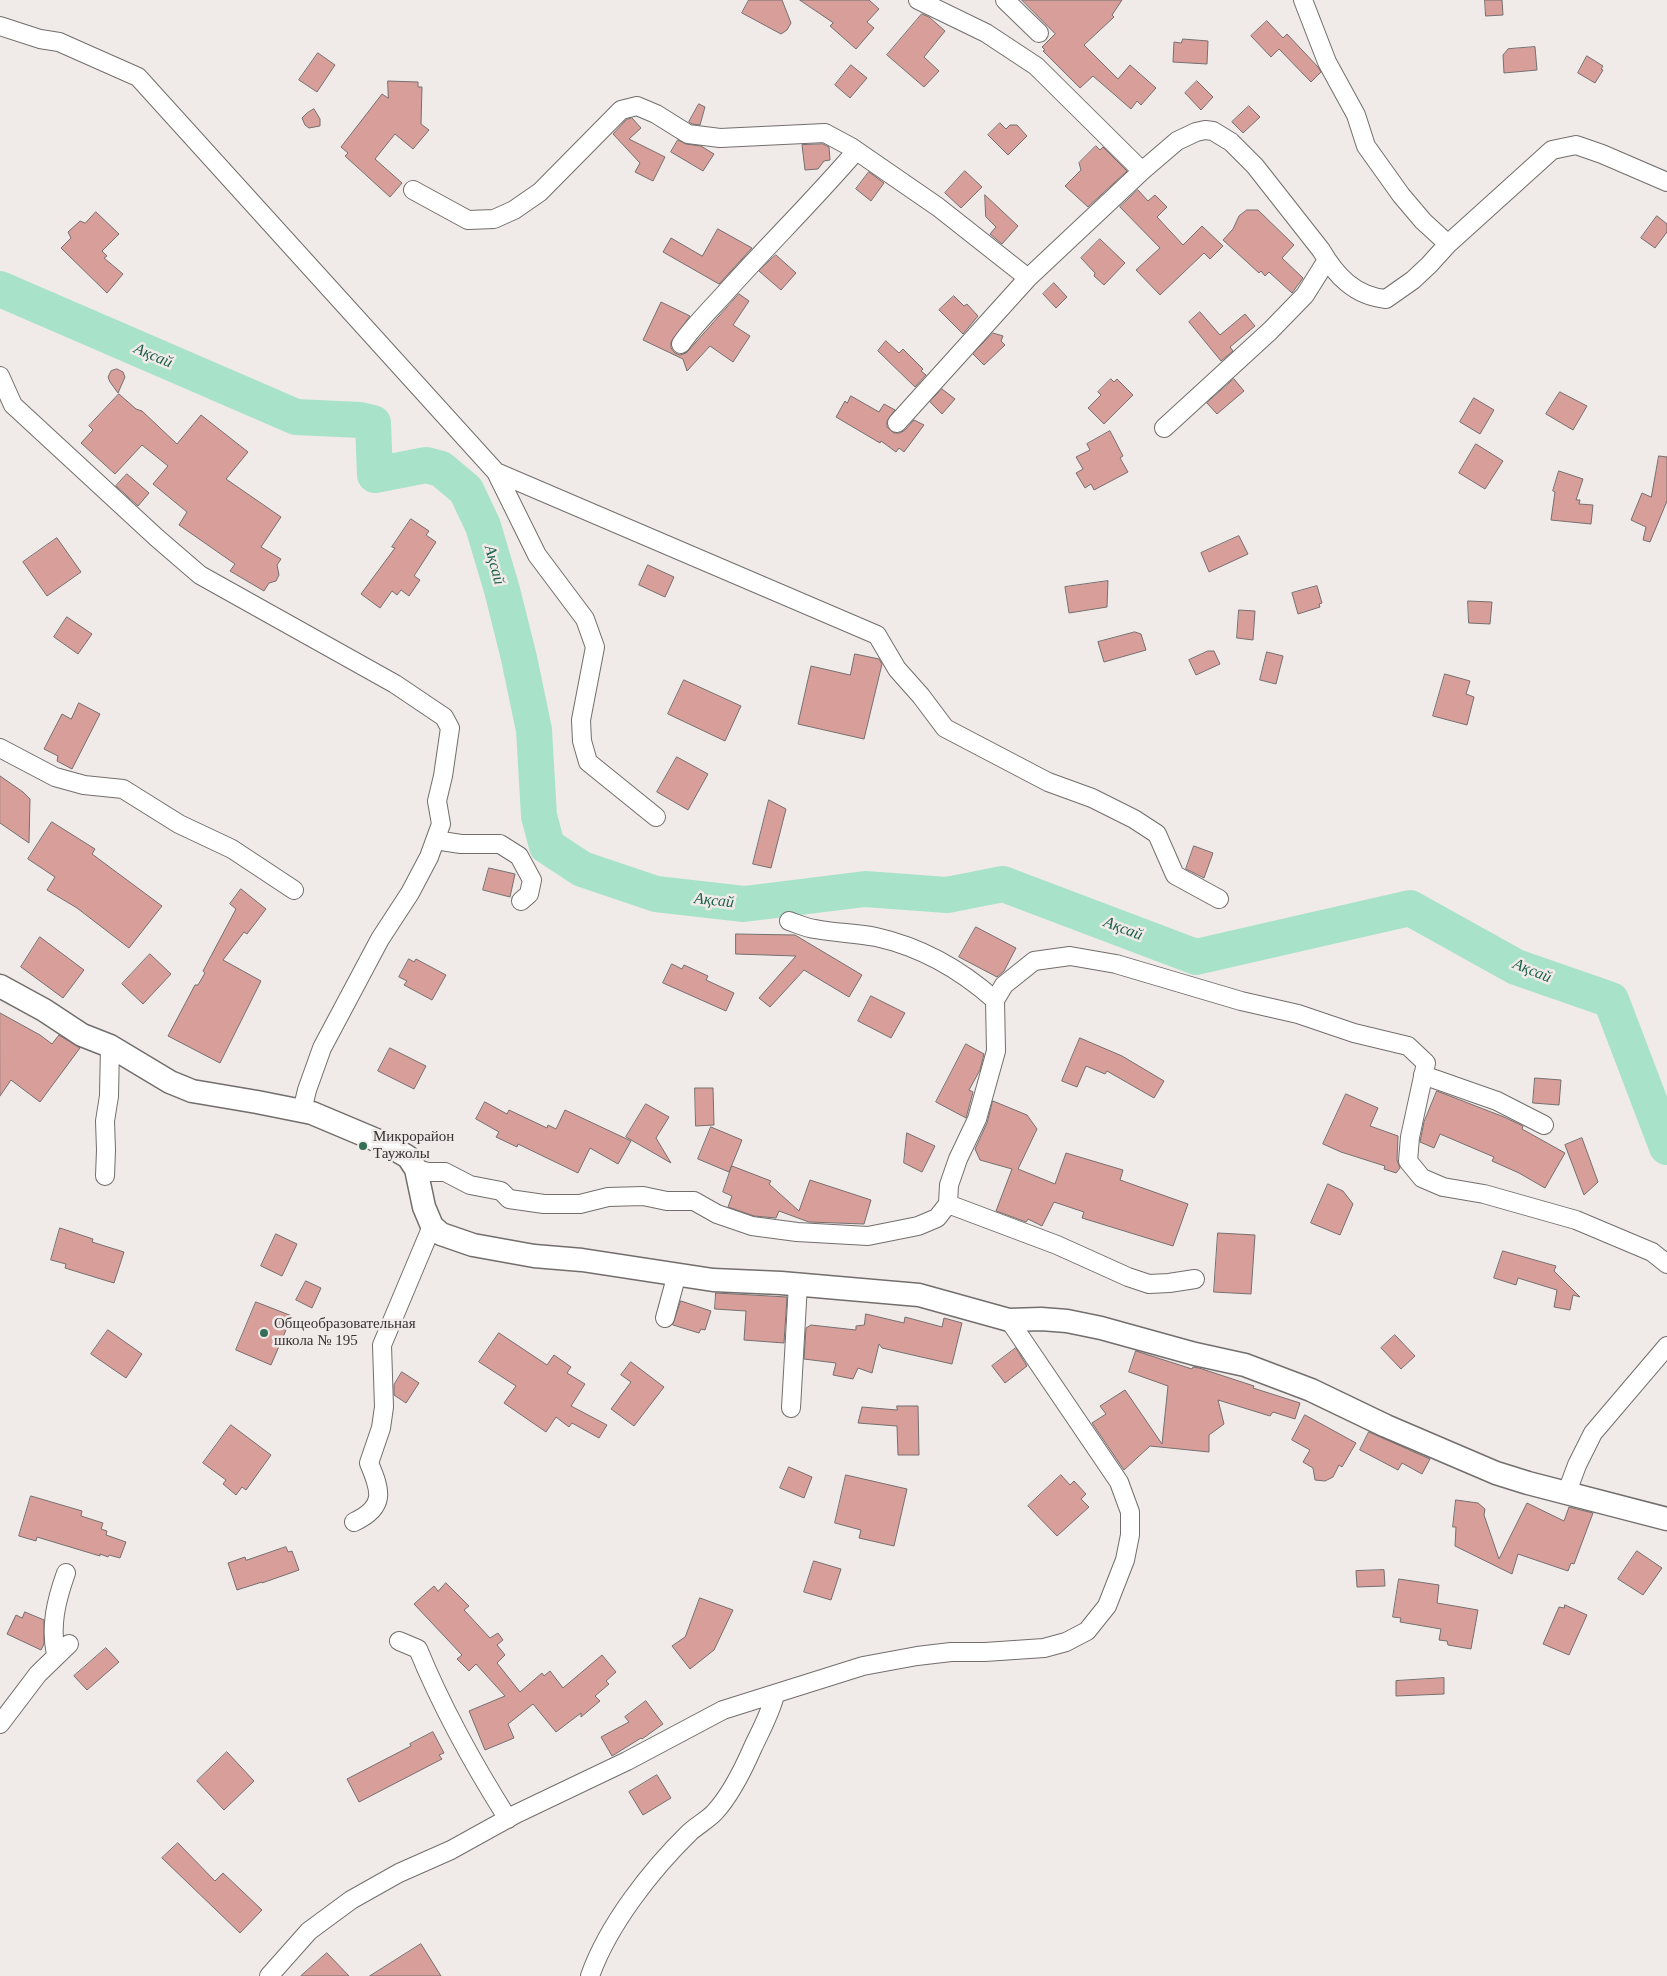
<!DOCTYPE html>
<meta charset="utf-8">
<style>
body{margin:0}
canvas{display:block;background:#f0eae9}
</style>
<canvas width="1667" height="1976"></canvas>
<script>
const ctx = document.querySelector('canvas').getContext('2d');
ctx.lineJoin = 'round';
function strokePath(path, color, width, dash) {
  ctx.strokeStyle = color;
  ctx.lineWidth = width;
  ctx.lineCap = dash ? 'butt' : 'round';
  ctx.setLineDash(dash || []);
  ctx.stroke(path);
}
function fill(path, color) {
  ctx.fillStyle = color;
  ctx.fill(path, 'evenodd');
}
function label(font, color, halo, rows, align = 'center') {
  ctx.font = font + ' Georgia,serif';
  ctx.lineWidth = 5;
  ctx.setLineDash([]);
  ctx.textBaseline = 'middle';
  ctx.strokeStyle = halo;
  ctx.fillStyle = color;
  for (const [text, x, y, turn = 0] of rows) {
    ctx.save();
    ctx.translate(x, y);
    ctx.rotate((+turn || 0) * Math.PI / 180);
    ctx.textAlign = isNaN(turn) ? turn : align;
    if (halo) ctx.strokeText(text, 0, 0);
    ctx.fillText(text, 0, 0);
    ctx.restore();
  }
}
strokePath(new Path2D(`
 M0,289L296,417L360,420L373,423L375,475L426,465L441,469L466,490L483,526L502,590L519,658L534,730L539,816L547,846L582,869L656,894L744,904L865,889L947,895L1003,884L1196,957L1410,908L1516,967L1611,1000L1667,1147`), '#a8e3c9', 36);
const building = new Path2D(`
 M749,0H782L791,23L787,30L781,34L742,13Z
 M800,0H869L879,9L867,22L874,28L856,49L830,26L833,23Z
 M1022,0H1122L1112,15L1114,17L1084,45L1118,79L1130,65L1156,88L1141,105L1137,101L1131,109L1093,76L1080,88L1043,51L1045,50L1042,47L1055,34Z
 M1485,0H1502L1503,15L1486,16Z
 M922,14L929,17L945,31L924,57L939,71L924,87L887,55Z
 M1267,21L1283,38L1287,34L1318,67L1321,72L1311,82L1279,49L1271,57L1251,36Z
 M1183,39L1208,41L1207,64L1173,62L1174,42L1181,43Z
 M1535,47L1537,70L1504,73L1503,55L1508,49Z
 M318,53L335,65L317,92L299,80Z
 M1587,56L1603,66L1601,69L1603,70L1595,83L1578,73Z
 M851,65L867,78L850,98L835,85Z
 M388,81L418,82V87H422L421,124L429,130L413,149L395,134L375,159L402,183L390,197L345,156L348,153L341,147L382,94L388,98Z
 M1197,81L1213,97L1201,110L1185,93Z
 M699,104L705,107L700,125L692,124L689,122Z
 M1249,106L1260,117L1243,133L1232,122Z
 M314,109L320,119V126L309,128L305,125L302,118L307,113Z
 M632,118L641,128L629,139L665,157L653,181L635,172L640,163L613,134L626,120Z
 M1000,123L1006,129L1010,125H1017L1027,136L1008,155L988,135Z
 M678,140L686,144L701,146L714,154L703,171L671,152Z
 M823,144L829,147L830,160L824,161L818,169L805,170L802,145Z
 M1096,146L1100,150L1103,147L1127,171L1088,207L1065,186L1081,170L1079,163Z
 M965,171L982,187L961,208L945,193Z
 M869,172L884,183L871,201L856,189Z
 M1138,190L1148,201L1155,195L1167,207L1157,217L1183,245L1202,226L1223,246L1210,259L1204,253L1160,295L1136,270L1160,248L1120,207Z
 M985,195L1018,226L1002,244L990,234L996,227L986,217Z
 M1247,210H1258L1294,245L1282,258L1303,278L1292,293L1269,272L1265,276L1261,271L1259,273L1223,240L1233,229L1239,216Z
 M96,212L119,234L102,251L107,256L104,258L123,274L107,293L61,248L71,238L68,232L80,221L85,223Z
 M1657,216L1667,224V232L1655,248L1641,238Z
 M718,229L752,248L719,284L663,252L671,238L702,256Z
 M1100,239L1125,263L1104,285L1094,276L1095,273L1081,258Z
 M776,255L796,273L781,290L759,271Z
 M1054,283L1067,297L1056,308L1043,294Z
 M739,294L749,301L733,325L750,336L733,362L710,346L687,371L683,359L643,340L661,302L690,316L671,342V348L675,353L680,355L686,353Z
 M954,296L964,306L967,304L978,316L963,334L939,310Z
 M1200,312L1220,335L1245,314L1255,326L1230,347L1233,351L1221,361L1189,322Z
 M993,333L1003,336L1001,341L1005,345L984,365L973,354Z
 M886,341L899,353L903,349L923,369L921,371L926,375L915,387L878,351Z
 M117,369L123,372L125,377L118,393L110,382L108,377L111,371Z
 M1111,379L1114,382L1117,379L1133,395L1104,424L1088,408L1101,395L1098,392Z
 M1234,379L1244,391L1217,414L1207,403Z
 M942,389L955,399L942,414L930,402Z
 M1560,392L1587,406L1573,430L1546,414Z
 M119,394L136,409L142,411L177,444L201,415L248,452L226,479L281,517L261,547L281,559L277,565L279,575L276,581L269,583L264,591L230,571L235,564L179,525L187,512L153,484L168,466L142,445L115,474L81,443L93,430L89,426Z
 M851,396L879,412L884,404L895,410L887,421V427L894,433H900L905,430L914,420L924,425L904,452L899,448L896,452L881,441L880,443L836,417L845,401L847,403Z
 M1474,398L1494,410L1480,434L1460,422Z
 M1110,431L1123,456L1120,458L1128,472L1094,490L1091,484L1085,488L1076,473L1083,469L1076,457L1090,450L1087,444Z
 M1476,444L1503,461L1485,489L1459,473Z
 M1659,456L1667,457V501L1650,542L1643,540L1646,527L1631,520L1642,493L1651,497Z
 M1559,471L1583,479L1576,500H1580L1579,504L1593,505L1591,524L1551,520L1555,492L1553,491Z
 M127,474L149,493L138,506L116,486Z
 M411,519L429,531L426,535L436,542L414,576L420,580L409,596L401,590L397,595L392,591L380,608L361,594L395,548L392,547Z
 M1239,536L1248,554L1209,572L1201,553Z
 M57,538L81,572L47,596L23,562Z
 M648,565L674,577L665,597L639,585Z
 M1108,581L1107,607L1069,613L1065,587Z
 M1317,586L1322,603L1319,604L1320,607L1298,614L1292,593Z
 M1468,601L1492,602L1490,624L1469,623Z
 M1239,610L1255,611L1253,640L1237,638Z
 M67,617L92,634L78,654L54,637Z
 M1135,632L1141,634L1146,650L1104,662L1098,642Z
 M1208,651H1214L1220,664L1196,675L1189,660Z
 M1267,652L1283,656L1276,684L1260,680Z
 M855,654L879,659L882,664L864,739L798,724L811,666L850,675Z
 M1445,674L1470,681L1466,694L1474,697L1467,725L1433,716Z
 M684,680L741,706L725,741L668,714Z
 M79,703L100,714L72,769L57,761L58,756L44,749L62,714L71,719Z
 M677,757L708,774L688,810L657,792Z
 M0,776L23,792L30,799L29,843L0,823Z
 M769,800L786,809L771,868L753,864Z
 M52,822L95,849L92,854L162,906L129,948L77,908L47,890L55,877L28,859Z
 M1194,846L1213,853L1204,878L1186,869Z
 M489,868L515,874L510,897L483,890Z
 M241,889L266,909L247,934L244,932L223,960L261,981L220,1063L168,1036L195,985H198L205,973L203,971L236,909L230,904Z
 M976,927L1016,948L1004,971L997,977L959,957Z
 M736,934L795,935L862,975L849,997L804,970L770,1007L759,998L796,956L736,954Z
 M40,937L84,970L63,998L21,967Z
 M150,954L171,974L143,1004L122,984Z
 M409,959L414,962L416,959L446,975L432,1000L404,985L407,981L399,977Z
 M672,964L682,969L684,965L708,976L706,980L734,993L726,1011L663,983Z
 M871,996L905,1013L891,1038L858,1021Z
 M0,1013L40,1035L52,1044L59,1035L80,1048L40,1102L11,1080L0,1096Z
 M1080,1038L1122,1056L1164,1081L1154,1098L1107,1071L1105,1074L1086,1066L1077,1087L1062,1081Z
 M966,1044L984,1054L980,1070L969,1090L973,1092L966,1118L936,1102Z
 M390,1048L426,1066L414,1089L378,1071Z
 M1535,1078L1561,1080L1559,1105L1533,1103Z
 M695,1088H713L714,1125L696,1126Z
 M1437,1091L1504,1117L1523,1126L1522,1129L1565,1153L1545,1188L1519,1173L1492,1161L1494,1157L1440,1134L1434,1148L1420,1142L1424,1122Z
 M1346,1094L1378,1108L1370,1126L1398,1136L1397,1160L1400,1168L1396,1173L1384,1169L1385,1166L1341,1152L1323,1144Z
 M993,1101L1027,1115L1037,1129L1018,1169L1055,1184L1066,1153L1123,1170L1120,1180L1188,1204L1173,1246L1082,1218L1084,1212L1054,1202L1042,1226L1028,1219L1026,1222L996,1211L1012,1169L980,1160L975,1149L987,1123Z
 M485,1102L507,1114L509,1110L547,1128L548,1125L556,1129L565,1110L631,1141L618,1164L590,1148L578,1173L518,1144L517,1147L496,1137L499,1132L476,1119Z
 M646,1104L669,1117L656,1138L671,1163L626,1137Z
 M711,1127L742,1140L729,1172L698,1159Z
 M907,1133L935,1146L922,1172L904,1163Z
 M1582,1138L1598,1182L1584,1195L1565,1145Z
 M732,1166L771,1181L769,1184L799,1211L810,1180L871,1200L864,1224L809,1222L779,1211L776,1218L754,1216L728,1207L732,1196L723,1192Z
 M1328,1184L1343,1191L1353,1204L1340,1235L1311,1223Z
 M60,1228L93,1239L92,1242L124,1252L114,1283L65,1268L66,1264L51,1260Z
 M1218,1233L1255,1235L1251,1294L1214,1292Z
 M276,1234L297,1244L282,1276L261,1266Z
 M1503,1251L1556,1266L1554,1271L1580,1297L1573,1295L1570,1310L1554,1307L1557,1290L1518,1278L1516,1285L1494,1278Z
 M306,1281L321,1288L312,1308L296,1300Z
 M716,1293L787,1297L784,1343L744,1340L746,1311L715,1309Z
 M681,1301L711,1311L705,1330L701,1329L699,1333L673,1325Z
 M256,1302L292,1316L271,1365L236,1350Z
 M866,1314L904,1323L905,1317L942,1327L944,1318L962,1323L952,1364L882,1348L879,1344L872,1373L858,1368L853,1379L833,1375L836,1363L804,1359L806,1328L811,1325L856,1330V1326L864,1325Z
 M108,1330L142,1354L126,1378L91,1354Z
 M499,1333L547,1365L554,1355L571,1367L567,1373L585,1384L571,1406L607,1425L599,1438L572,1423L569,1427L556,1417L546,1432L504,1403L516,1386L479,1362Z
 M1395,1335L1415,1356L1401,1369L1381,1348Z
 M1016,1348L1027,1366L1005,1383L992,1366Z
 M1136,1351L1192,1369L1193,1367L1199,1368L1254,1386L1253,1388L1300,1403L1295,1419L1273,1412L1270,1416L1218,1400L1224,1424L1209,1435V1452L1150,1446L1124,1470L1092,1423L1106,1414L1100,1406L1125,1390L1162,1444L1168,1386L1129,1372Z
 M631,1362L664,1387L634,1426L611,1409L631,1382L621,1375Z
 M402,1372L419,1383L406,1403L394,1395V1385Z
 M897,1406H918L919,1455H898L897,1426L858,1423L862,1407L897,1410Z
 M1305,1415L1356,1443L1342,1467L1339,1465L1333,1477L1325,1481L1315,1480L1313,1468L1303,1462L1310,1450L1292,1440Z
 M231,1425L271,1455L246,1490L242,1487L236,1495L223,1484L226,1480L203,1463Z
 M1369,1432L1430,1459L1422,1474L1402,1463L1398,1470L1360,1450Z
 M789,1467L812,1477L804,1498L780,1488Z
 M846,1475L907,1489L894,1546L859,1538L861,1530L835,1523Z
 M1061,1475L1070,1485L1074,1481L1086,1494L1081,1499L1089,1507L1057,1536L1028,1506Z
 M31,1496L82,1511L81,1516L103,1523L101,1529L107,1531L106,1535L126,1542L120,1558L109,1555L108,1557L100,1554V1556L37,1537L36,1541L19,1536Z
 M1456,1500L1478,1503L1485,1509L1484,1515L1499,1559L1527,1503L1564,1521L1569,1507L1593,1513L1574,1564L1571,1563L1568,1571L1518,1554L1512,1574L1455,1546L1456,1527H1453Z
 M286,1547L288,1552L292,1551L299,1570L262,1583V1582L237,1590L228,1563L245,1557L246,1560Z
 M1637,1551L1662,1568L1643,1595L1618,1579Z
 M814,1561L841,1569L831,1600L804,1592Z
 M1384,1570L1385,1586L1357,1587L1356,1571Z
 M1399,1579L1439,1585L1437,1603L1478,1610L1471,1649L1448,1645L1447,1641L1439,1640L1441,1629L1400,1622L1401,1618L1393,1617Z
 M446,1583L469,1606L464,1610L490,1638L498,1633L503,1640L497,1645L505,1655L497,1663L520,1692L542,1673L544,1676L550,1671L563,1688L602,1655L616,1672L606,1681L609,1684L595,1696L600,1701L581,1717V1713L556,1732L533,1704L508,1724L514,1738L485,1750L469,1711L505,1696L476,1664L469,1671L457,1659L462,1655L414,1604L434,1586L438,1591Z
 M700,1598L733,1610L714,1650L690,1669L672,1646L685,1637Z
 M1565,1605L1587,1615L1569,1655L1543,1644L1559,1607L1564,1608Z
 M25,1612L44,1620V1644L41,1650L7,1634L16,1615L22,1618Z
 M106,1648L119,1662L87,1690L74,1676Z
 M1444,1678V1694L1396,1696V1681Z
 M646,1701L663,1724L642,1739L641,1738L612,1756L601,1737L629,1722L625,1717Z
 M433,1732L444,1753L439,1755L442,1759L359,1802L347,1779L411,1746L410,1744Z
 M227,1752L254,1781L224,1810L197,1781Z
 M657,1775L671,1798L643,1815L629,1792Z
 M178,1843L215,1881L223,1873L262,1910L240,1933L162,1858Z
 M421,1944L441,1976H370Z
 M327,1953L349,1976H301Z`);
fill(building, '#d89e9a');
strokePath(building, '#75706f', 1);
const minor = new Path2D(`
 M918,0L986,33L1036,66L1142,171
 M1005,0L1039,33
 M1303,0L1327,62L1356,115L1366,146L1401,195L1423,221L1448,244
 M0,26L40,39L59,42L138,77L496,472L877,635L897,669L921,696L945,728L1048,782L1092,798L1134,819L1157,834L1175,875L1219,899
 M413,190L468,220L494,219L514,210L540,192L621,110L637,106L656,114L688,134L720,138L825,133L851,147L938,207L1028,278
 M681,344C694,325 711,309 726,292C769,244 815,199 856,151
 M0,376L13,405L157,538L200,575L395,684L444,717L450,728L443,776L437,801L441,824L429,857L410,893L380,939L322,1048L307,1090L302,1111
 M897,423L1028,278L1142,171L1177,141L1196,132L1205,130L1213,131L1231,142L1255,166L1321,250C1336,276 1355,296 1386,299L1413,280L1429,265L1448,244L1552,150L1576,145L1602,154L1667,182
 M1164,428L1270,331L1305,295L1327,260
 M496,472L537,555L585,619L595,647L581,720L582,741L588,762L656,817
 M0,748L55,777L84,785L123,789L179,824L232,849L294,890
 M435,840L461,844H500L519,856L532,880L529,894L521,901
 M789,921C798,924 806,928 815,929C835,933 856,933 876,937C921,947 961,970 995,1000
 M1423,1075L1497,1101L1544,1125
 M416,1169L428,1172H445L470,1185L501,1191L509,1199L544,1204H580L608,1197L643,1196L667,1201H694L717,1214L752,1226L797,1232L868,1236L918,1226L937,1218L948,1204L949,1185L958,1159L977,1119L996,1051L995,1000L1004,985L1034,961L1070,956L1116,964L1241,1001L1298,1014L1354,1033L1408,1046L1426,1063L1410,1137L1408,1161L1422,1178L1443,1187L1484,1194L1576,1220L1652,1252L1667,1264
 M105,1176L106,1150L105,1121L109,1096L110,1046
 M948,1204L1057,1245L1128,1277L1149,1284L1169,1283L1195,1279
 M665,1318L677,1274
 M791,1408L798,1284
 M1567,1492L1577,1465L1593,1433L1667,1346
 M354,1522C386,1507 381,1491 369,1463L381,1428L384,1407L382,1345L432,1226
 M399,1641L418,1649C441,1705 475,1767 508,1819
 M56,1655C50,1626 56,1601 66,1573
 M0,1724L38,1674L69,1644
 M269,1976L309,1931L351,1900L399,1873L451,1850L516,1814L627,1761L723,1710L863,1666L917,1656L951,1652H985L1044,1648L1066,1642L1087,1631L1107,1606L1125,1560L1130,1535V1512L1119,1482L1009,1320
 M590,1976C608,1925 651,1870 690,1832C698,1825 707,1820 714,1813C731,1795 743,1770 753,1747C761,1730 770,1714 775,1695`);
const tertiary = new Path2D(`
 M0,986L44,1010L82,1035L110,1046L170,1082L192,1091L257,1102L312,1113L388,1145L408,1157L416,1169L424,1207L432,1226L441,1234L473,1245L534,1256L582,1260L713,1280L781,1283L919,1295L1009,1320L1041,1319L1067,1321L1101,1328L1195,1354L1245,1365L1311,1390L1386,1426L1496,1473L1528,1483L1667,1519`);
strokePath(minor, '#736e6d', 20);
strokePath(tertiary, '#736e6d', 25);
strokePath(minor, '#fff', 18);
strokePath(tertiary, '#fff', 22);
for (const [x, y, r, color] of [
 [363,1146,5,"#346e58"],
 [264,1333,5,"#346e58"]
]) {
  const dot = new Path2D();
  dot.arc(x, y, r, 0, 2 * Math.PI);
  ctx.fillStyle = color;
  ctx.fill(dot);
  strokePath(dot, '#f0eae9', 2);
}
label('15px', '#343232', '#f0eae9', [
 ["Микрорайон",373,1137],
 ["Таужолы",373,1154],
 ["Общеобразовательная",274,1324],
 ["школа № 195",274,1341]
], 'left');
label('italic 16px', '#1c624a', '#f0eae9', [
 ["Ақсай",153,356,23],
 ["Ақсай",494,565,75],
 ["Ақсай",714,901,6],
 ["Ақсай",1123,929,21],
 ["Ақсай",1532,971,22]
]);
</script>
